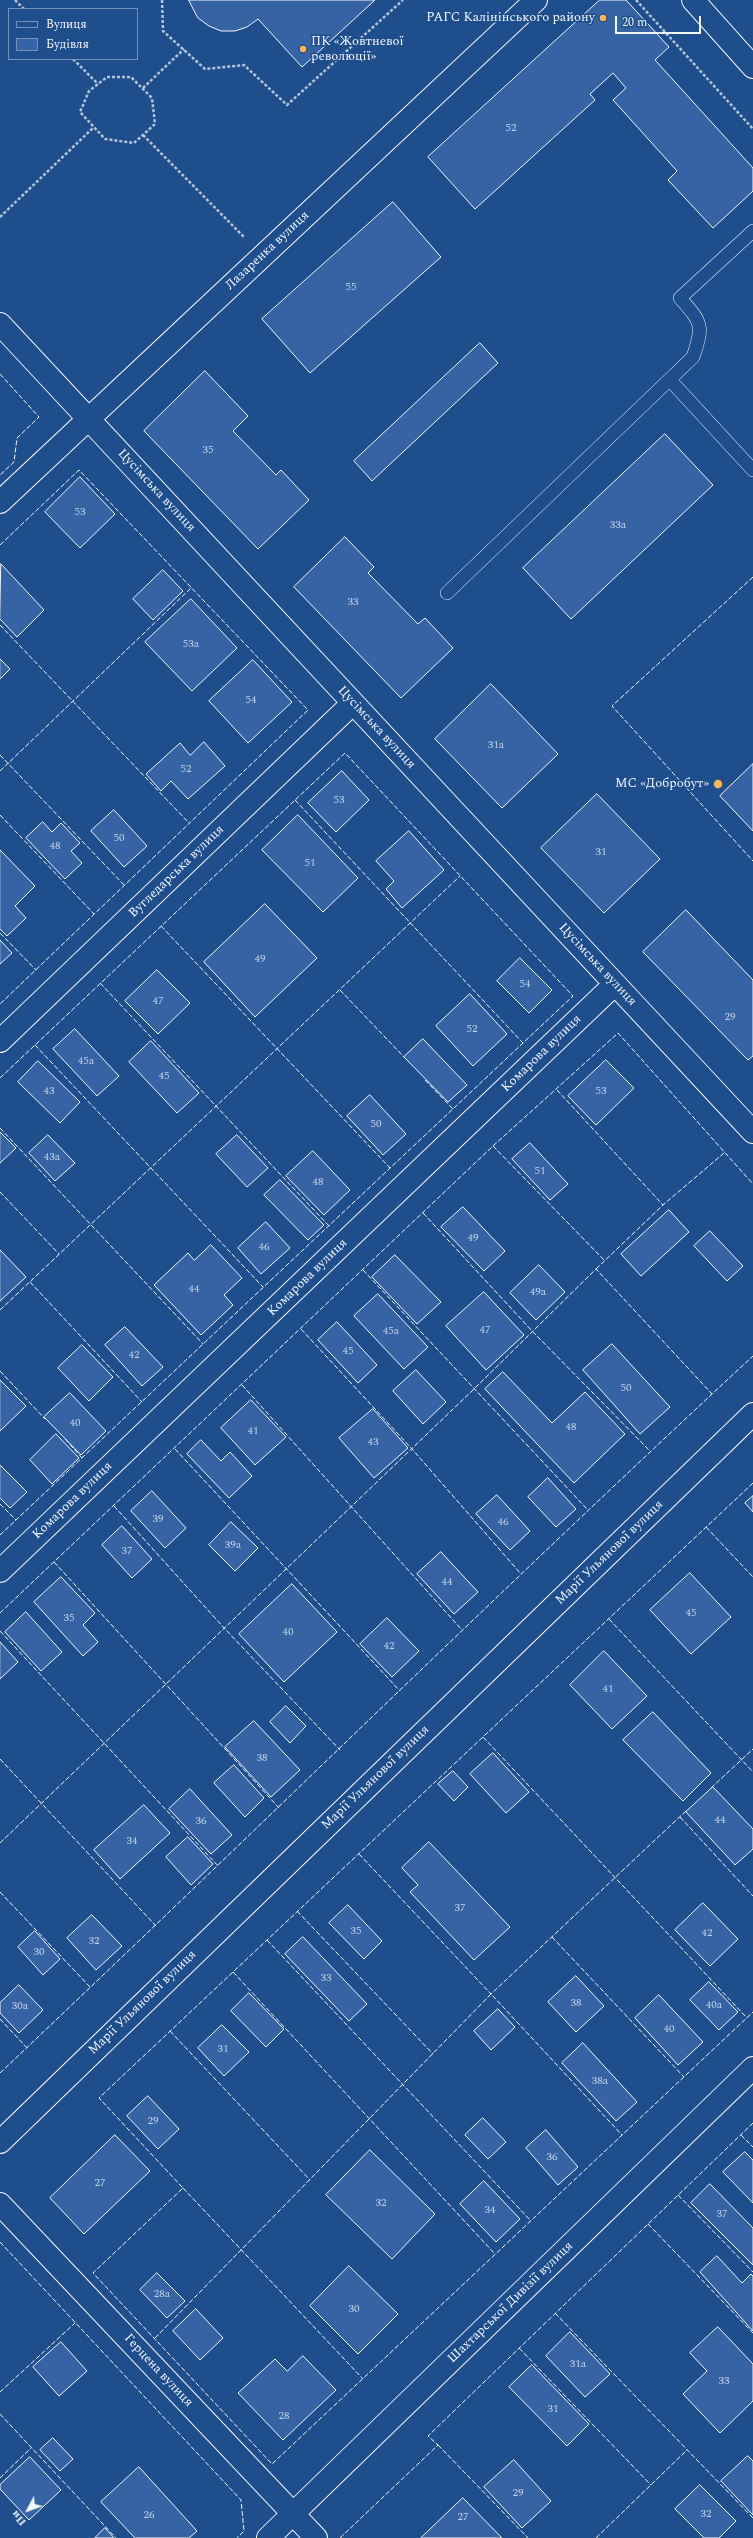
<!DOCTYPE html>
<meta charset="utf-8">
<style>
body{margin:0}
#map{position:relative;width:753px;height:2538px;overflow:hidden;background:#1f4e8c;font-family:Spectral,serif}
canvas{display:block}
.legend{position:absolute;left:8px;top:8px;width:130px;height:52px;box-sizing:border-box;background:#1f4e8c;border:1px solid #7391ba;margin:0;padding:5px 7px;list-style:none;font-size:12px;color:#f2f6ff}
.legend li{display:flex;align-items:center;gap:8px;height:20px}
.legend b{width:20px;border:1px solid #7391ba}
.north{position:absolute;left:8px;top:2490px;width:40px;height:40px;-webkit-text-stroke:3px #1f4e8c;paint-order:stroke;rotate:229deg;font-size:11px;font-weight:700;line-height:16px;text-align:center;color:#f2f6ff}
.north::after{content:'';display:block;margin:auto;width:14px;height:18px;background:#f2f6ff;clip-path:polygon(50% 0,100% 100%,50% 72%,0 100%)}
.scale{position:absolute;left:615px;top:16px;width:86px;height:18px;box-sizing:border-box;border:2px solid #f2f6ff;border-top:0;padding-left:5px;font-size:12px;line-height:14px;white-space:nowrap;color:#f2f6ff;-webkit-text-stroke:3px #1f4e8c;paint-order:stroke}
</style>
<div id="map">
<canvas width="753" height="2538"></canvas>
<ul class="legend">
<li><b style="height:5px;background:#1f4e8c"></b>Вулиця</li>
<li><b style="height:11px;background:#3563a3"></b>Будівля</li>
</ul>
<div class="north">Пн</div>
<div class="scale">20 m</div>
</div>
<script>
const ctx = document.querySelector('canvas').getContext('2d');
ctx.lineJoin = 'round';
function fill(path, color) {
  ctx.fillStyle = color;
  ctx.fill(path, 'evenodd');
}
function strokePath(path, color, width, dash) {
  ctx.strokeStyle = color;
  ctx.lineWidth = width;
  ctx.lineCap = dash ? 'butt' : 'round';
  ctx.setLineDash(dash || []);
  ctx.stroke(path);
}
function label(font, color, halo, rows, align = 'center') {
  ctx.font = font + ' Spectral,serif';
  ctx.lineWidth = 3;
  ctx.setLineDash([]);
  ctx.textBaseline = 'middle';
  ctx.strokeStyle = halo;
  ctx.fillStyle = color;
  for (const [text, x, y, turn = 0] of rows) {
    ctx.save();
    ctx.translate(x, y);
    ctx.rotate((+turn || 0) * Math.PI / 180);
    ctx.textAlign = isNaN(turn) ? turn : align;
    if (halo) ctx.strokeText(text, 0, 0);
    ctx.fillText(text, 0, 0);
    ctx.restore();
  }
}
const building = new Path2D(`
 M189,0H375L302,67L258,19L247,27L235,31H221L209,26L198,18Z
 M600,0H626L669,47L655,60L753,168V191L713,228L668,180L677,171L613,100L626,88L613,73L590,94L595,100L475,209L428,157Z
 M393,202L441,257L310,373L262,319Z
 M480,343L498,363L372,481L354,461Z
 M205,371L248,416L233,431L276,475L281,470L309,500L258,549L144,431Z
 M665,434L713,485L571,619L523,568Z
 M80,477L115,514L80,548L45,512Z
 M345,537L374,567L368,573L418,624L425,618L453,648L401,698L294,587Z
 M1,564L44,610L17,637L0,619Z
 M163,570L183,591L153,620L133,599Z
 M191,599L237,648L192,691L145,642Z
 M0,659L10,669L0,679Z
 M253,660L292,702L248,743L209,701Z
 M491,684L558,754L502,808L435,739Z
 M204,742L225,766L188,799L171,781L161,791L146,774L180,743L190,755Z
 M753,764V831L720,796Z
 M342,771L369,800L336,832L308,803Z
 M597,794L660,859L604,913L541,848Z
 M114,810L147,846L124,867L91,831Z
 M298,815L358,878L323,912L262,850Z
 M43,822L52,832L61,823L80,843L71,851L82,863L65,879L26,838Z
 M409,831L444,870L402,908L386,889L394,881L376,861Z
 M0,850L35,886L15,906L26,918L7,936L0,929Z
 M265,904L317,958L255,1017L204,962Z
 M686,910L753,980V1056L748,1060L643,952Z
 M0,940L12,953L0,964Z
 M520,958L552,990L529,1013L497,981Z
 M157,970L190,1003L158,1034L125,1001Z
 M470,994L507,1034L473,1066L436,1026Z
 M75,1029L119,1076L97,1096L53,1049Z
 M423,1039L467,1085L448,1102L404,1057Z
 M151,1041L199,1093L177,1113L129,1062Z
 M606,1060L634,1088L596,1125L568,1096Z
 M38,1061L80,1102L60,1123L18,1082Z
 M370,1095L406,1134L383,1155L347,1116Z
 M0,1132L16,1148L0,1163Z
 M48,1135L75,1163L55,1181L29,1153Z
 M237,1135L268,1168L247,1187L216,1154Z
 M530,1143L568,1184L550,1200L512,1159Z
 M313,1151L350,1190L324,1215L286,1176Z
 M280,1180L324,1225L308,1240L264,1195Z
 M463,1207L505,1251L484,1271L441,1227Z
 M669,1210L689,1232L641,1276L621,1254Z
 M266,1222L290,1248L261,1274L238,1248Z
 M710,1231L743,1266L727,1281L694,1246Z
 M211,1245L242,1278L224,1295L233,1305L201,1335L154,1285L188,1253L194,1260Z
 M0,1250L26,1277L0,1301Z
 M395,1255L441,1302L417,1324L372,1277Z
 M539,1265L565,1292L536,1320L510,1293Z
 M484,1292L524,1335L486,1370L446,1326Z
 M378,1294L428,1347L404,1369L354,1316Z
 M337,1322L377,1365L358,1383L318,1340Z
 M125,1327L163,1367L142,1386L105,1345Z
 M612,1344L670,1407L640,1434L583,1370Z
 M82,1345L113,1377L89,1401L58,1368Z
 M416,1370L446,1402L423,1424L393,1391Z
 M503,1372L552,1423L585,1392L625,1434L574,1483L485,1389Z
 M0,1380L26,1406L0,1431Z
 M70,1393L106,1431L81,1455L44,1417Z
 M251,1400L286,1437L255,1465L221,1428Z
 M373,1409L408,1448L374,1478L339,1438Z
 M56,1434L79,1458L52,1484L30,1460Z
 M201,1440L221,1461L230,1452L252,1476L229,1498L187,1454Z
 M0,1465L27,1492L10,1508L0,1498Z
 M548,1478L576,1509L556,1527L528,1497Z
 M152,1491L186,1528L165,1548L131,1511Z
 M497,1495L530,1531L510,1550L476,1514Z
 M753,1496V1512L745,1503Z
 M231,1522L258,1548L235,1571L209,1545Z
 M122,1526L152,1559L132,1578L102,1545Z
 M441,1552L478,1592L454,1614L417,1574Z
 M690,1573L731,1617L691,1654L650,1610Z
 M61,1577L95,1613L83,1625L98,1642L83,1656L34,1602Z
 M292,1584L337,1632L284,1682L239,1634Z
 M26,1612L62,1652L41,1671L5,1632Z
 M387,1618L419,1651L392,1677L360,1644Z
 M0,1642L18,1662L0,1679Z
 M604,1651L647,1696L612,1729L570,1685Z
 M286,1706L306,1726L290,1743L270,1722Z
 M653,1712L711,1773L683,1801L623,1740Z
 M254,1721L300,1770L271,1797L225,1747Z
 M493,1753L529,1792L506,1813L470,1774Z
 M234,1765L264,1798L245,1817L214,1783Z
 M453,1771L468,1787L454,1801L438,1784Z
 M713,1787L753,1829V1849L735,1865L686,1812Z
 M190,1789L232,1835L211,1854L169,1809Z
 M144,1805L170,1833L120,1879L94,1850Z
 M188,1837L213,1864L191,1885L166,1857Z
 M429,1842L510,1927L474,1960L410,1892L418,1885L402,1868Z
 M703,1903L738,1939L710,1966L675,1930Z
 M348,1905L382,1941L364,1959L329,1923Z
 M92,1915L122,1946L96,1970L67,1938Z
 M35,1931L60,1959L43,1975L18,1947Z
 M303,1937L367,2004L349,2021L285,1954Z
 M576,1976L604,2006L576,2032L548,2002Z
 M709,1982L738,2012L719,2030L690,2000Z
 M19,1985L43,2010L19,2033L0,2013V2003Z
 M249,1993L284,2029L266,2047L231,2011Z
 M659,1995L703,2042L678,2065L635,2018Z
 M498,2009L515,2027L491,2050L474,2031Z
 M222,2025L249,2052L224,2076L198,2048Z
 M583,2043L637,2102L616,2121L562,2063Z
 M148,2096L179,2129L158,2149L127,2116Z
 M483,2118L506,2142L488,2159L465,2135Z
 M546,2130L578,2167L558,2185L526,2148Z
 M115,2135L150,2171L84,2234L50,2198Z
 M370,2150L435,2214L392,2259L326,2195Z
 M745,2152L753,2160V2203L723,2172Z
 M484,2181L520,2219L496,2242L460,2204Z
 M710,2184L753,2228V2265L691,2203Z
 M717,2256L742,2283L751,2274L753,2276V2331L700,2272Z
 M349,2266L398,2314L358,2354L310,2306Z
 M157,2273L185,2301L167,2318L140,2290Z
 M196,2309L223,2338L200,2360L173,2331Z
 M718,2327L753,2364V2401L720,2433L683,2394L707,2371L690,2353Z
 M570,2332L610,2374L585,2397L546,2356Z
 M61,2342L87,2371L59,2396L33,2367Z
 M303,2356L336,2390L283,2440L238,2393L275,2359L287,2371Z
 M532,2365L589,2424L567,2446L509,2387Z
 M53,2438L73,2459L60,2471L40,2450Z
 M748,2456L753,2461V2515L721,2481Z
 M30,2457L61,2490L29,2520L0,2489V2485Z
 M514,2460L551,2501L522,2528L484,2487Z
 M139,2467L197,2531L189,2538H135L101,2502Z
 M700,2485L736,2521L719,2538H704L675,2509Z
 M463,2498L502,2538H421Z
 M105,2528L114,2538H95Z`);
fill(building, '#3563a3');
strokePath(building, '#f2f6ff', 1);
const lane = new Path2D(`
 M670,380L753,470
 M447,593L693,357C704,325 702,323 680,298L753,231`);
const street = new Path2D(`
 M0,324L753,1132
 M0,502L536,0
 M0,1041L353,703
 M0,1571L615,984
 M0,2204L316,2538
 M268,2538L753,2068`);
const secondary = new Path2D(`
 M693,0L753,67
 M0,2142L753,1414`);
strokePath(lane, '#f2f6ff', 14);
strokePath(street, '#f2f6ff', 24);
strokePath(secondary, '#f2f6ff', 24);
strokePath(new Path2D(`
 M15,0L24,9
 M162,0L163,31L205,69L244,65L287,105L403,0
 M636,0L753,129
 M73,59L98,84
 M107,77H131L152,98L155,124L134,143L105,139L80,112L89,91Z
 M143,88L184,49
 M143,135L244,237
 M0,217L94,127`), '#b3c4dc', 2.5, [3, 2]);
strokePath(lane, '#1f4e8c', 13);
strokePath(street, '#1f4e8c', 22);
strokePath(secondary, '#1f4e8c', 22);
strokePath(new Path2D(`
 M0,374L39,417L17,438L14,462L0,475
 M0,545L79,470L308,710L0,1004
 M753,577L612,706L753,861
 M0,625L189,823
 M0,755L124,885
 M0,771L191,588
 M295,800L523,1043
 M0,815L94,914
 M161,926L390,1168
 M0,933L36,970
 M100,983L329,1226
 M340,990L405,1058
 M35,1045L263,1287
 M0,1078L345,753L573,996L0,1535
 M425,1080L453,1109
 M557,1090L663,1205
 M0,1128L203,1344
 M493,1146L604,1260
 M0,1192L59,1254
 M423,1213L533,1332L650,1451
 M596,1269L663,1205L724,1153
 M363,1270L587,1509
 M30,1282L142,1402
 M0,1310L460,876
 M301,1329L412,1449L521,1574
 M0,1371L45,1419
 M242,1385L462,1630
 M65,1439L82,1458
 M175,1449L400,1691
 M753,1483L99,2098L183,2188L93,2273L272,2464L753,2012
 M0,1504L16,1520
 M114,1506L225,1629L340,1750
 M706,1527L753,1577
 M54,1562L279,1808
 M0,1613L493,1146L618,1033L753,1184
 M609,1619L753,1772
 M0,1631L219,1867
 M483,1737L747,2018
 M0,1759L156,1926
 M711,1788L753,1749
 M680,1817L753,1896
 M0,1843L474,1389L596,1269L712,1394
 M359,1854L491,1994L687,1810
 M0,1892L90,1987
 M297,1911L433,2054
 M552,1937L684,2077
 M267,1940L531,2221
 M233,1972L495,2254
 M0,2019L27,2048
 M170,2031L310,2180
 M0,2073C252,1835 498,1592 753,1356
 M741,2135L753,2147
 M183,2188L363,2379
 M678,2195L753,2272
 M648,2224L753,2333
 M0,2242L241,2500L244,2531L237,2538
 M555,2313L753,2518
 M155,2338L491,1994L622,2135
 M519,2348L651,2485
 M0,2392L75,2323
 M0,2414L116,2538
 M438,2445L528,2538
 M0,2478L31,2448
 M340,2538L438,2445L428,2436L753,2123
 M596,2538L687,2450`), '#f2f6ff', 1, [5, 2]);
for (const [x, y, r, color] of [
 [603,18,4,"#ffb74d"],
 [303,49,4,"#ffb74d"],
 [718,784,5,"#ffb74d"]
]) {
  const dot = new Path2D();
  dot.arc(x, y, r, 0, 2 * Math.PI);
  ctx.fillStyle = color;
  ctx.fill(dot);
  strokePath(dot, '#1f4e8c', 1.5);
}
label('11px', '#c3d1e8', null, [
 ["52",511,129],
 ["55",351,288],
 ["35",208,451],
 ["53",80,513],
 ["33а",618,526],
 ["33",353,603],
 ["53а",191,645],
 ["54",251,701],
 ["31а",496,746],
 ["52",186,770],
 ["53",339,801],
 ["50",119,839],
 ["48",55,847],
 ["31",601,853],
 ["51",310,864],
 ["49",260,960],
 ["54",525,985],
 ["47",158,1002],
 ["29",730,1018],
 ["52",472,1030],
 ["45а",86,1062],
 ["45",164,1077],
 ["43",49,1092],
 ["53",601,1092],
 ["50",376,1125],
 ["43а",52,1158],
 ["51",540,1172],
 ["48",318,1183],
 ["49",473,1239],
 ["46",264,1248],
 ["44",194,1290],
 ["49а",538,1293],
 ["47",485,1331],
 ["45а",391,1332],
 ["45",348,1352],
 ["42",134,1356],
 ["50",626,1389],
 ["40",75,1424],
 ["48",571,1428],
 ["41",253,1432],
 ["43",373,1443],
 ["39",158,1520],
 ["46",503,1523],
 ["39а",233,1546],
 ["37",127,1552],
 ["44",447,1583],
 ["45",691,1614],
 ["35",69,1619],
 ["40",288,1633],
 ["42",389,1647],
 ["41",608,1690],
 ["38",262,1759],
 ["44",720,1821],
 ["36",201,1822],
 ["34",132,1842],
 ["37",460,1909],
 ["35",356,1932],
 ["42",707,1934],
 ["32",94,1942],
 ["30",39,1953],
 ["33",326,1979],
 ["38",576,2004],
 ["40а",714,2006],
 ["30а",20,2007],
 ["40",669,2030],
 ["31",223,2050],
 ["38а",600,2082],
 ["29",153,2122],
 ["36",552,2158],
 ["27",100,2184],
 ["32",381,2204],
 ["34",490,2211],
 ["37",722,2215],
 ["28а",162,2295],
 ["30",354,2310],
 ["31а",578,2365],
 ["33",724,2382],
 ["31",553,2410],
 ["28",284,2417],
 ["29",518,2494],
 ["32",706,2515],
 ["26",149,2516],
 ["27",463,2518]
]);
label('13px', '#f2f6ff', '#1f4e8c', [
 ["РАГС Калінінського району",595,18],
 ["ПК «Жовтневої",311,42,"left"],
 ["революції»",311,57,"left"],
 ["МС «Добробут»",709,784]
], 'right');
label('13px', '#f2f6ff', '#1f4e8c', [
 ["Лазаренка вулиця",268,251,-43],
 ["Цусімська вулиця",156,491,47],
 ["Цусімська вулиця",376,728,47],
 ["Вугледарська вулиця",177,872,-44],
 ["Цусімська вулиця",597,965,47],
 ["Комарова вулиця",542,1054,-44],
 ["Комарова вулиця",308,1278,-44],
 ["Комарова вулиця",73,1501,-44],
 ["Марії Ульянової вулиця",610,1553,-44],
 ["Марії Ульянової вулиця",376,1778,-44],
 ["Марії Ульянової вулиця",143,2003,-44],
 ["Шахтарської Дивізії вулиця",511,2303,-44],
 ["Герцена вулиця",158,2371,47]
]);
</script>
